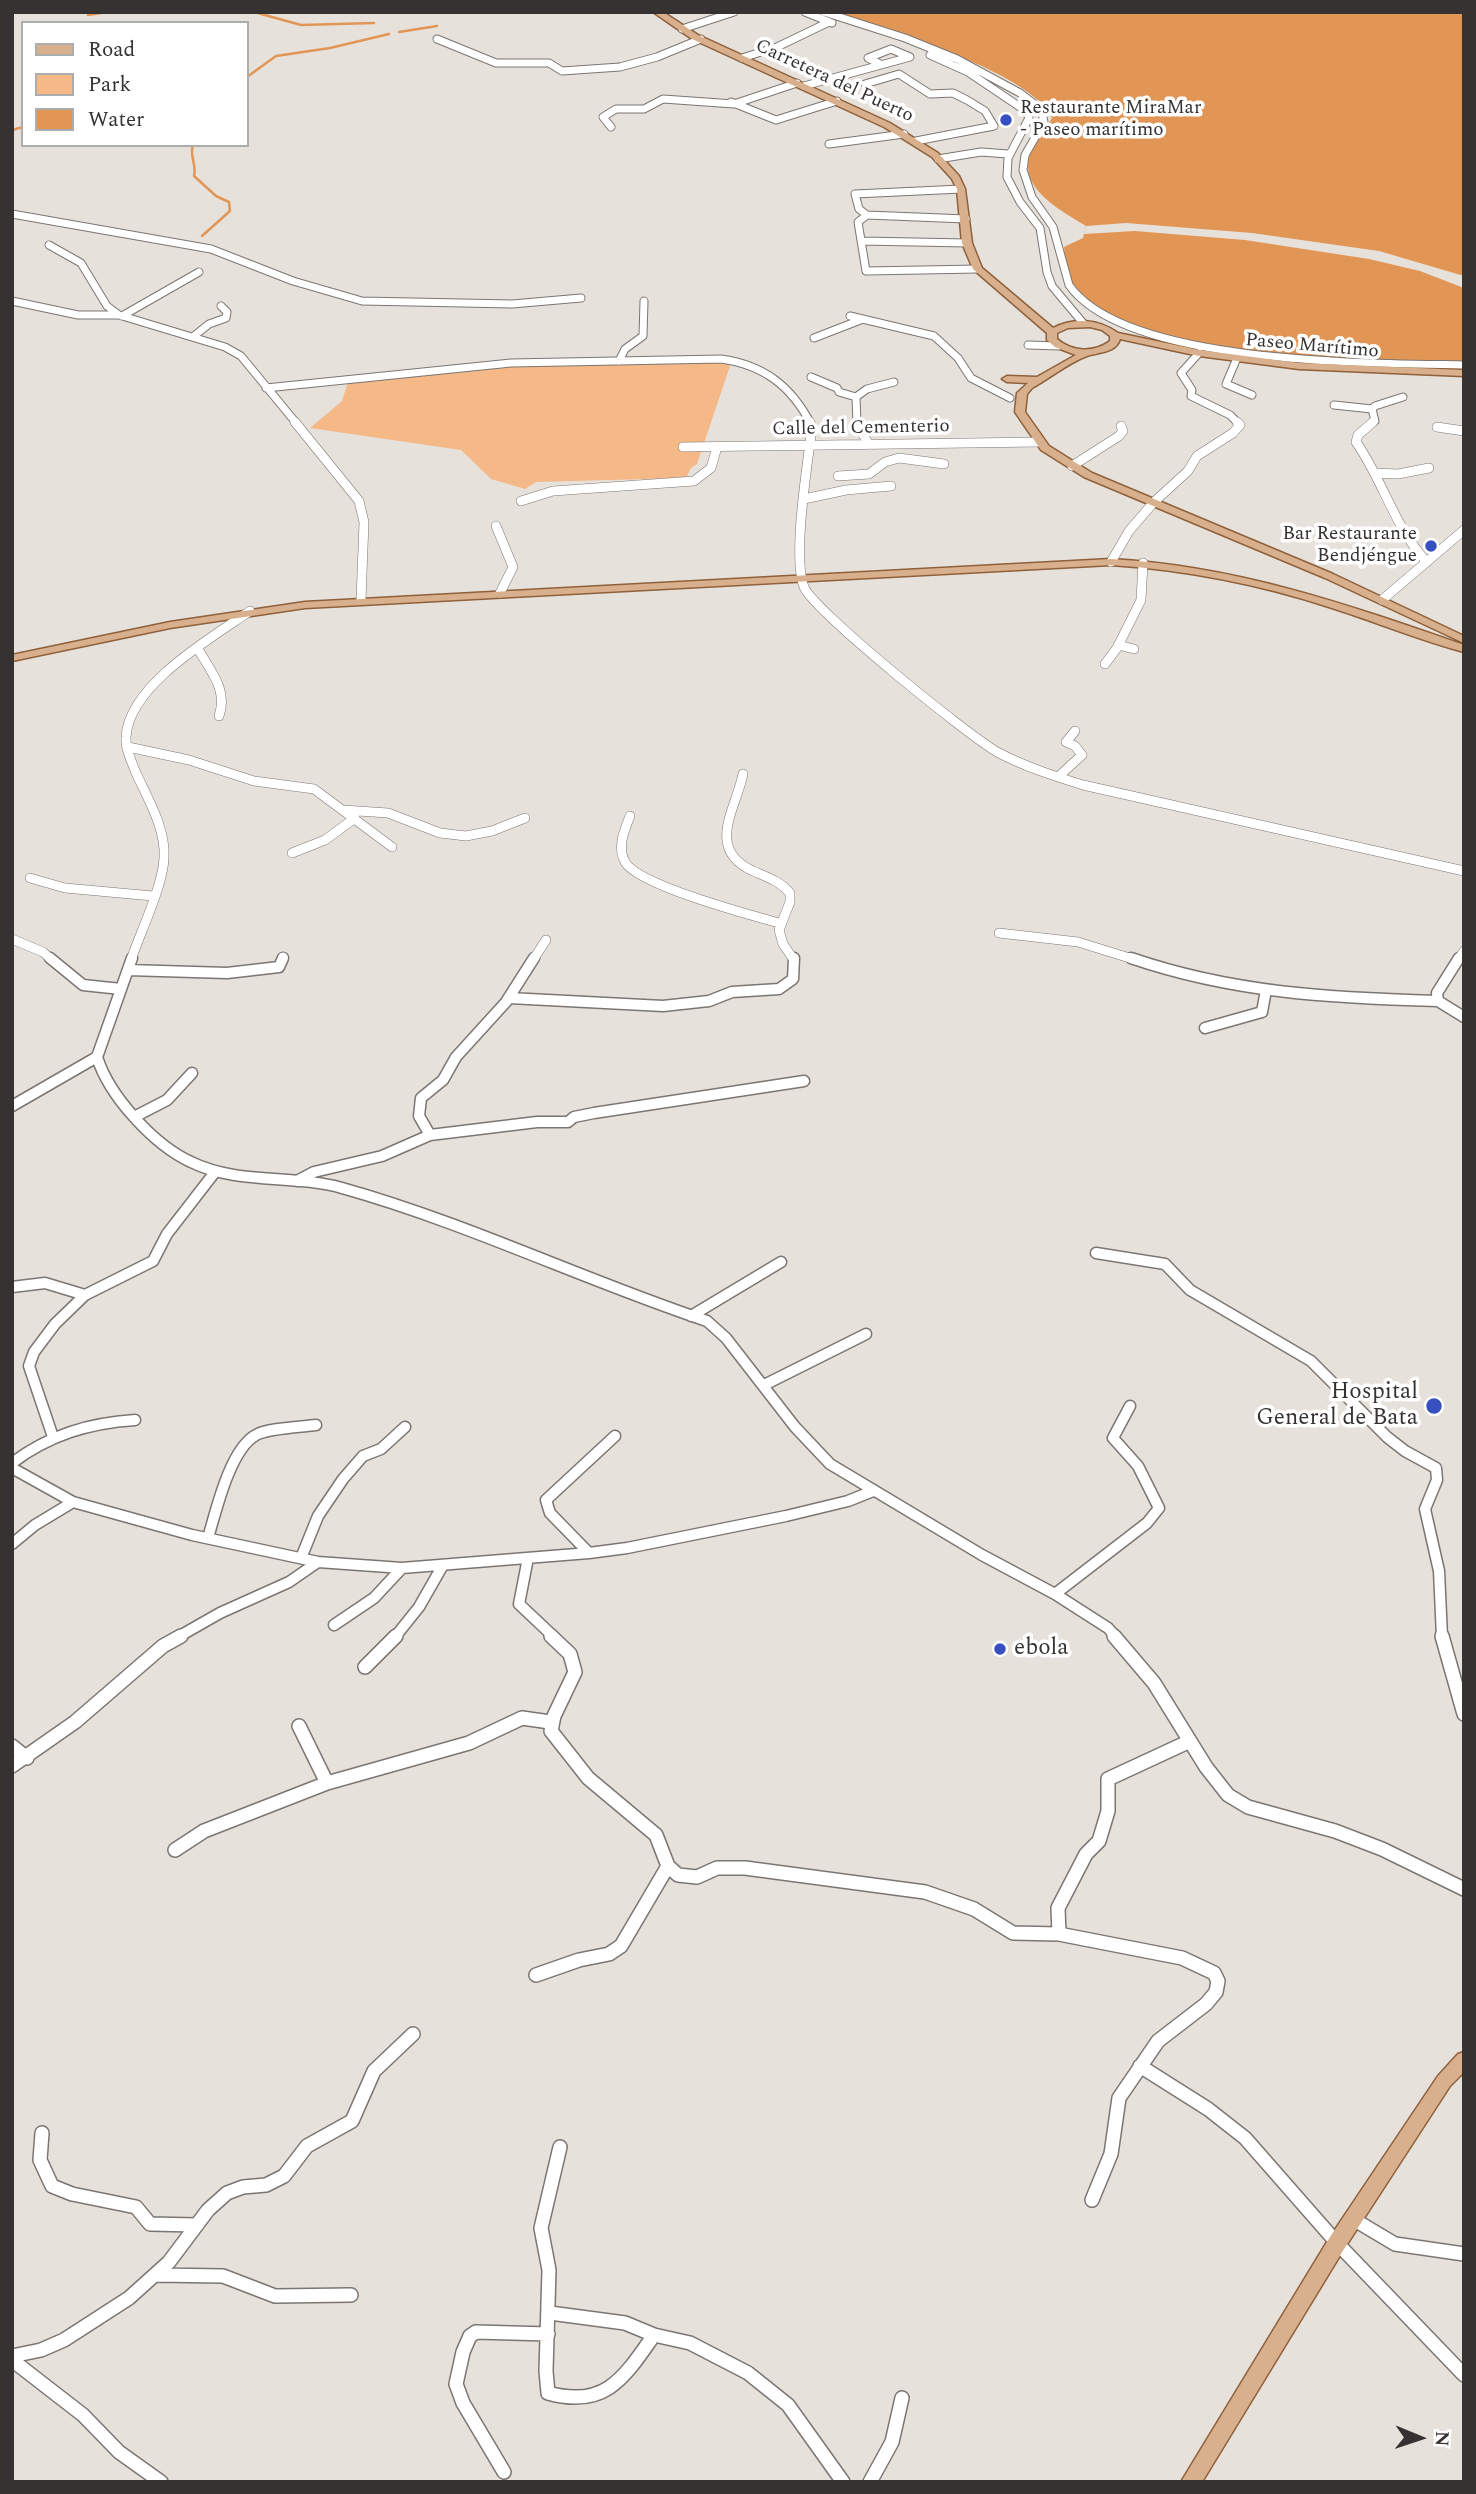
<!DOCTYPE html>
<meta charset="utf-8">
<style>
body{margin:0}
#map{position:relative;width:1476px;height:2494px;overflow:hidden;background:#e7e1dc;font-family:Spectral,serif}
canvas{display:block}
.frame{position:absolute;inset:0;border:14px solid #353231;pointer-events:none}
.legend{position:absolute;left:21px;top:21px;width:228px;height:126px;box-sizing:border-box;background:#fff;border:2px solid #aeadad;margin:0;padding:9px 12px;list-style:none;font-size:21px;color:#353231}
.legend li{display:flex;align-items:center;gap:14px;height:35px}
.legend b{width:35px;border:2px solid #aeadad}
.north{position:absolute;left:1385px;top:2403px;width:70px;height:70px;-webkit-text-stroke:5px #fff;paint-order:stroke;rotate:92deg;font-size:19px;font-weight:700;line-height:28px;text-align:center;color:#353231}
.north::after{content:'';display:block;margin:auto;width:24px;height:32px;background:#353231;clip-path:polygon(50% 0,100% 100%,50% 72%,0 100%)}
</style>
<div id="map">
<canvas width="1476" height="2494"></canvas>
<div class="frame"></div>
<ul class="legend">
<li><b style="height:9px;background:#d9b08d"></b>Road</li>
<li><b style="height:19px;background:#f5b887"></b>Park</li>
<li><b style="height:19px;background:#e29655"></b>Water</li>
</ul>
<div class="north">N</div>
</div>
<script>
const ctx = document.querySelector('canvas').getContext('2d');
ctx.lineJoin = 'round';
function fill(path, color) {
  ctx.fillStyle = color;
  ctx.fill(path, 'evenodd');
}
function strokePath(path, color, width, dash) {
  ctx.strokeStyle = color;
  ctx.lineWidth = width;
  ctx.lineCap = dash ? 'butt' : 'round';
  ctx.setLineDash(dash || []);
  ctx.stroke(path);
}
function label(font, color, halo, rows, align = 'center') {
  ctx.font = font + ' Spectral,serif';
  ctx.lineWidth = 7;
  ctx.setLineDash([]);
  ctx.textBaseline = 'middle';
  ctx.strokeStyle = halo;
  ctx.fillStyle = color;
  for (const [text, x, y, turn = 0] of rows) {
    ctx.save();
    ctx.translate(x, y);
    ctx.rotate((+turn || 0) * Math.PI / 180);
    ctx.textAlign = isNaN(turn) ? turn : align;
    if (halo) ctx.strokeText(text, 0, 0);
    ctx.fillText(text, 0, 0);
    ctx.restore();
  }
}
fill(new Path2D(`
 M726,362L730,366L697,464L691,468L686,478L536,482L525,489L491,479L461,450L310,428L342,401L348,382L518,366Z`), '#f5b887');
fill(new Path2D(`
 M832,12H1464V361C1370,360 1144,361 1078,291C1066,279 1066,263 1064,247L1083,238L1086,226C1062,211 1014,187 1032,150C1038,139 1046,129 1052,118C1029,70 882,29 832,12Z`), '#e29655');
fill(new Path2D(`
 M1126,223L1252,233L1379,251L1464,276V288L1420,271L1369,259L1245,240L1135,231L1084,234L1086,226Z`), '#e7e1dc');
strokePath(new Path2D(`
 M225,12H246
 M254,12L301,25L374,23
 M88,15L108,12
 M399,32L437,26
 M247,77L276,56L330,48L389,34
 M12,130L23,127
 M193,145C189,155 197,165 194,176L216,196L229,202L230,211L202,236`), '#e29655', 2.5);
const minorFar3 = new Path2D(`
 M805,12L832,23
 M824,12L905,38L957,59L1020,93L1041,109L1044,122L1025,155L1023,170L1032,197L1053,227L1069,285C1125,365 1372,363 1464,365
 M682,29L734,12
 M437,39L496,63H549L562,71L620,67L657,57L701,39
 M930,55L968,72L1026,111L1029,118L1008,158L1007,177L1020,202L1040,228L1047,272L1052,286L1083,323
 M742,58L777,47L829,22
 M865,84L899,74L930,94L953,93L967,100L985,111L994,126L916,141
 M804,86L910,57L891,49L868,58L880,64
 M731,102L776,120L837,101
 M611,127L603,117L616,109H644L663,99L734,104L797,83
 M829,144L904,134
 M938,159L981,152L1008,154
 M961,189L855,194L859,209L867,215L966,219
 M12,214L211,249L293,281L362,301L512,304L581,298
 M867,215L858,222L866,271L978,269
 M861,241L967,243
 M49,245L81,263L107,306L119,315
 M12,301L78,315H119L225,347L241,356L297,424
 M122,316L199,272
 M850,316L934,336L958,358L971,378L1010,398
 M194,336L209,324L226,318L227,312L221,306
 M814,338L863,319
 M1028,345L1059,346
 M1199,353L1181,373L1192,390L1191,396L1230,415L1239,424
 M1237,358L1226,384L1252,395
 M619,361L625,349L643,336L644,301
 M811,377L837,388L839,392L856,397
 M266,388L511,363L721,359C764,365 791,386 811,424
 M1334,405L1372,409
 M857,424L856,397L867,389L894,382
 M1371,424L1375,421L1372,409L1375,406L1403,397`);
const minorFar2 = new Path2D(`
 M295,422L359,501L364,522L361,600
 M810,422L812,427C808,462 792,556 804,587C813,610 971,738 999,753C1026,767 1054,776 1083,785L1464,871
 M856,422L869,445
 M1373,422L1358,435L1356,442C1383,480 1394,527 1427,562
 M1437,427L1464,431
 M683,447L1040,442
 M1072,466L1119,436L1123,431L1121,426
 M1375,473L1398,474L1429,468
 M838,476L869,474L885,462L899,458L944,464
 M804,499L846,490L891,486
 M521,501L553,491L694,481L711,468L717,447
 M496,526L513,567L500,593
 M1111,562L1129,531L1154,502L1188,471L1197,456L1233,433L1240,425L1237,422
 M1382,600L1464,530
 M1118,645L1134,649
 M198,649C211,672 228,690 219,716
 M1105,664L1117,648L1141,600L1143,563
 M128,747L189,760L254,781L314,789L392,847
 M743,774C736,809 705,849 753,871C767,877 780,881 790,893V902L779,930L783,944L794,960
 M1058,777L1082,755L1075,746L1066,742L1075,731
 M343,810L388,813L440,833L466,836L492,831L525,818
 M630,816C624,831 617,847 625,862C638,885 750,915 779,923
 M292,853L325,840L355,818
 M30,878L65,888L153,896
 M999,933L1078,942L1136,960
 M12,939L43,952L52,960
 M131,960C140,933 163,886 164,858C166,829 148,799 136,773C132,762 125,749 126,737C129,685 211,638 250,611
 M282,960L283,957
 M533,960L546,940
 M1458,960L1464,951`);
const minorFar1 = new Path2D(`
 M50,958L83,985L121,989
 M132,958L97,1057C109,1096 154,1145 191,1162C238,1185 293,1174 342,1188C467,1223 584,1280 707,1321L726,1338L795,1427L830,1464L982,1555L1055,1594L1108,1628L1116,1637
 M1131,958C1233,993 1331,998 1438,1001
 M1459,958L1437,993L1438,1001L1464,1017
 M128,970L227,973L279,967L283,958
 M509,998L663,1006L709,1001L732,992L779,989L793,979L794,958
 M1205,1028L1262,1012L1266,990
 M12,1106L97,1057
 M136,1116L167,1100L192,1073
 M430,1135L419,1116L421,1098L443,1080L456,1057L506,1002L534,958
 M297,1181L314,1172L382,1156L430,1135L537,1122H568L574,1117L594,1113L804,1081
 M1096,1253L1165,1264L1190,1290L1311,1361L1387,1437L1405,1451L1436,1468L1437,1480L1425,1509L1439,1571L1442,1637
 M12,1287L45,1283L85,1295
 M691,1316L781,1262
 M764,1385L866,1334
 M53,1437L29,1366L34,1352L55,1324L85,1295L153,1261L167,1234L215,1172
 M12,1463C49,1435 89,1423 135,1420
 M12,1468L73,1502L192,1535L318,1562
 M208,1538C216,1511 230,1449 256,1435C268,1428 301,1427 316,1425
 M12,1544L35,1525L73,1502
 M589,1553L550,1513L546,1500L615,1436
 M301,1558L318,1516L343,1479L363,1456L381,1449L405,1427
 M528,1558L519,1604L554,1637
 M1055,1594L1147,1523L1159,1508L1138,1466L1113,1438L1130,1406
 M334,1625L374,1598L402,1568
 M178,1637L220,1613L289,1582L318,1562L402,1568L589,1553L627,1548L786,1516L848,1501L873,1491
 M395,1637L419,1607L443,1565`);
const minor = new Path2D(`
 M551,1636L570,1654L575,1672L554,1716L551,1731L588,1778L656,1835L668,1866L678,1875L697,1877L717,1868H745L925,1892L974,1909L1013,1933L1059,1934L1182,1958L1214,1973L1218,1981L1216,1992L1206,2004L1158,2041L1119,2098L1111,2154L1092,2200
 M1114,1636L1154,1683L1206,1767L1228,1795L1248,1807L1335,1831L1382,1849L1464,1889
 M1442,1636L1464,1714
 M365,1667L396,1636
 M299,1726L327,1783
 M12,1746L27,1758
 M12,1766L75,1722L163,1646L181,1636
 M175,1850L204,1831L327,1783L469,1743L522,1718L550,1722
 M1059,1934L1058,1908L1086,1854L1099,1841L1108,1811V1779L1190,1741
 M536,1975L579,1960L609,1954L621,1946L668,1866
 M1140,2066L1208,2109L1245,2138L1337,2243L1464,2375
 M42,2133L40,2160L52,2186L72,2194L136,2207L150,2224L197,2225
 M560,2147L541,2228L549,2270L546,2371L548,2393C605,2409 624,2378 654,2335L690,2343L748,2373L788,2405L843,2482
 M1353,2219L1395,2244L1464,2254
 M157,2275L223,2276L275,2296L351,2295
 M550,2313L625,2323L654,2335
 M12,2356L41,2350L64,2340L129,2298L169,2262L208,2210L227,2193L243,2187L266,2185L284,2176L307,2146L352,2121L374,2071L413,2034
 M12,2360L83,2415L119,2452L161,2482
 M504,2472L463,2403L456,2384L463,2352L470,2336L476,2332L548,2334
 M870,2482L892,2442L902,2398`);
const major = new Path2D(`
 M653,12H663L698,35L890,123L938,153L959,176L965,189L972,243L982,268L1053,328C1074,317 1099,319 1118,333L1199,350L1299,363L1464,370V376L1299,369L1199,356L1120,339C1116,353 1099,352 1087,356C1068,363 1050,378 1032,388L1027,394L1025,412L1049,446L1092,473L1333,574L1464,636V643L1325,578L1084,477L1041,450L1015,412L1017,393L1028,383L1007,382L1002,379L1007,376L1037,377L1076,355L1055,347L1047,340V333L973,269L962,243L957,189L952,179L932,157L884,127L692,39ZM1090,327L1102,330L1110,336V341C1094,353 1072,352 1057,339V333L1068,328Z
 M1111,559C1237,566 1346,604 1464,645V652C1419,640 1376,622 1332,608C1259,584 1187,570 1111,565L305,608L170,628L12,661V655L170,622L305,602Z
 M1464,2052V2072L1450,2086L1344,2249L1202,2482H1181L1330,2237L1438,2076L1458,2054Z`);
strokePath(minorFar3, '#7b7672', 9);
strokePath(minorFar2, '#7b7672', 10);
strokePath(minorFar1, '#7b7672', 13);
strokePath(minor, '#7b7672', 16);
strokePath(major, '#8f613b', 3);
strokePath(minorFar3, '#fff', 7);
strokePath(minorFar2, '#fff', 9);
strokePath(minorFar1, '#fff', 10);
strokePath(minor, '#fff', 13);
fill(major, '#d9b08d');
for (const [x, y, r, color] of [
 [1006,120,7,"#374fc1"],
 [1431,546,7,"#374fc1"],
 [1434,1406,9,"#374fc1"],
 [1000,1649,7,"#374fc1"]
]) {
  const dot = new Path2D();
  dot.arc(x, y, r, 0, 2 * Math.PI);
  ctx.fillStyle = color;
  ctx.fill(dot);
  strokePath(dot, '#fff', 2.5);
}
label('19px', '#353231', '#fff', [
 ["Carretera del Puerto",834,82,25],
 ["Paseo Marítimo",1312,347,5],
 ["Calle del Cementerio",861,429,-1]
]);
label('19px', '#353231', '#fff', [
 ["Restaurante MiraMar",1020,109],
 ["- Paseo marítimo",1020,131],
 ["Bar Restaurante",1417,535,"right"],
 ["Bendjéngue",1417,557,"right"]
], 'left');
label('23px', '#353231', '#fff', [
 ["Hospital",1418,1393],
 ["General de Bata",1418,1419],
 ["ebola",1014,1649,"left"]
], 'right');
</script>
